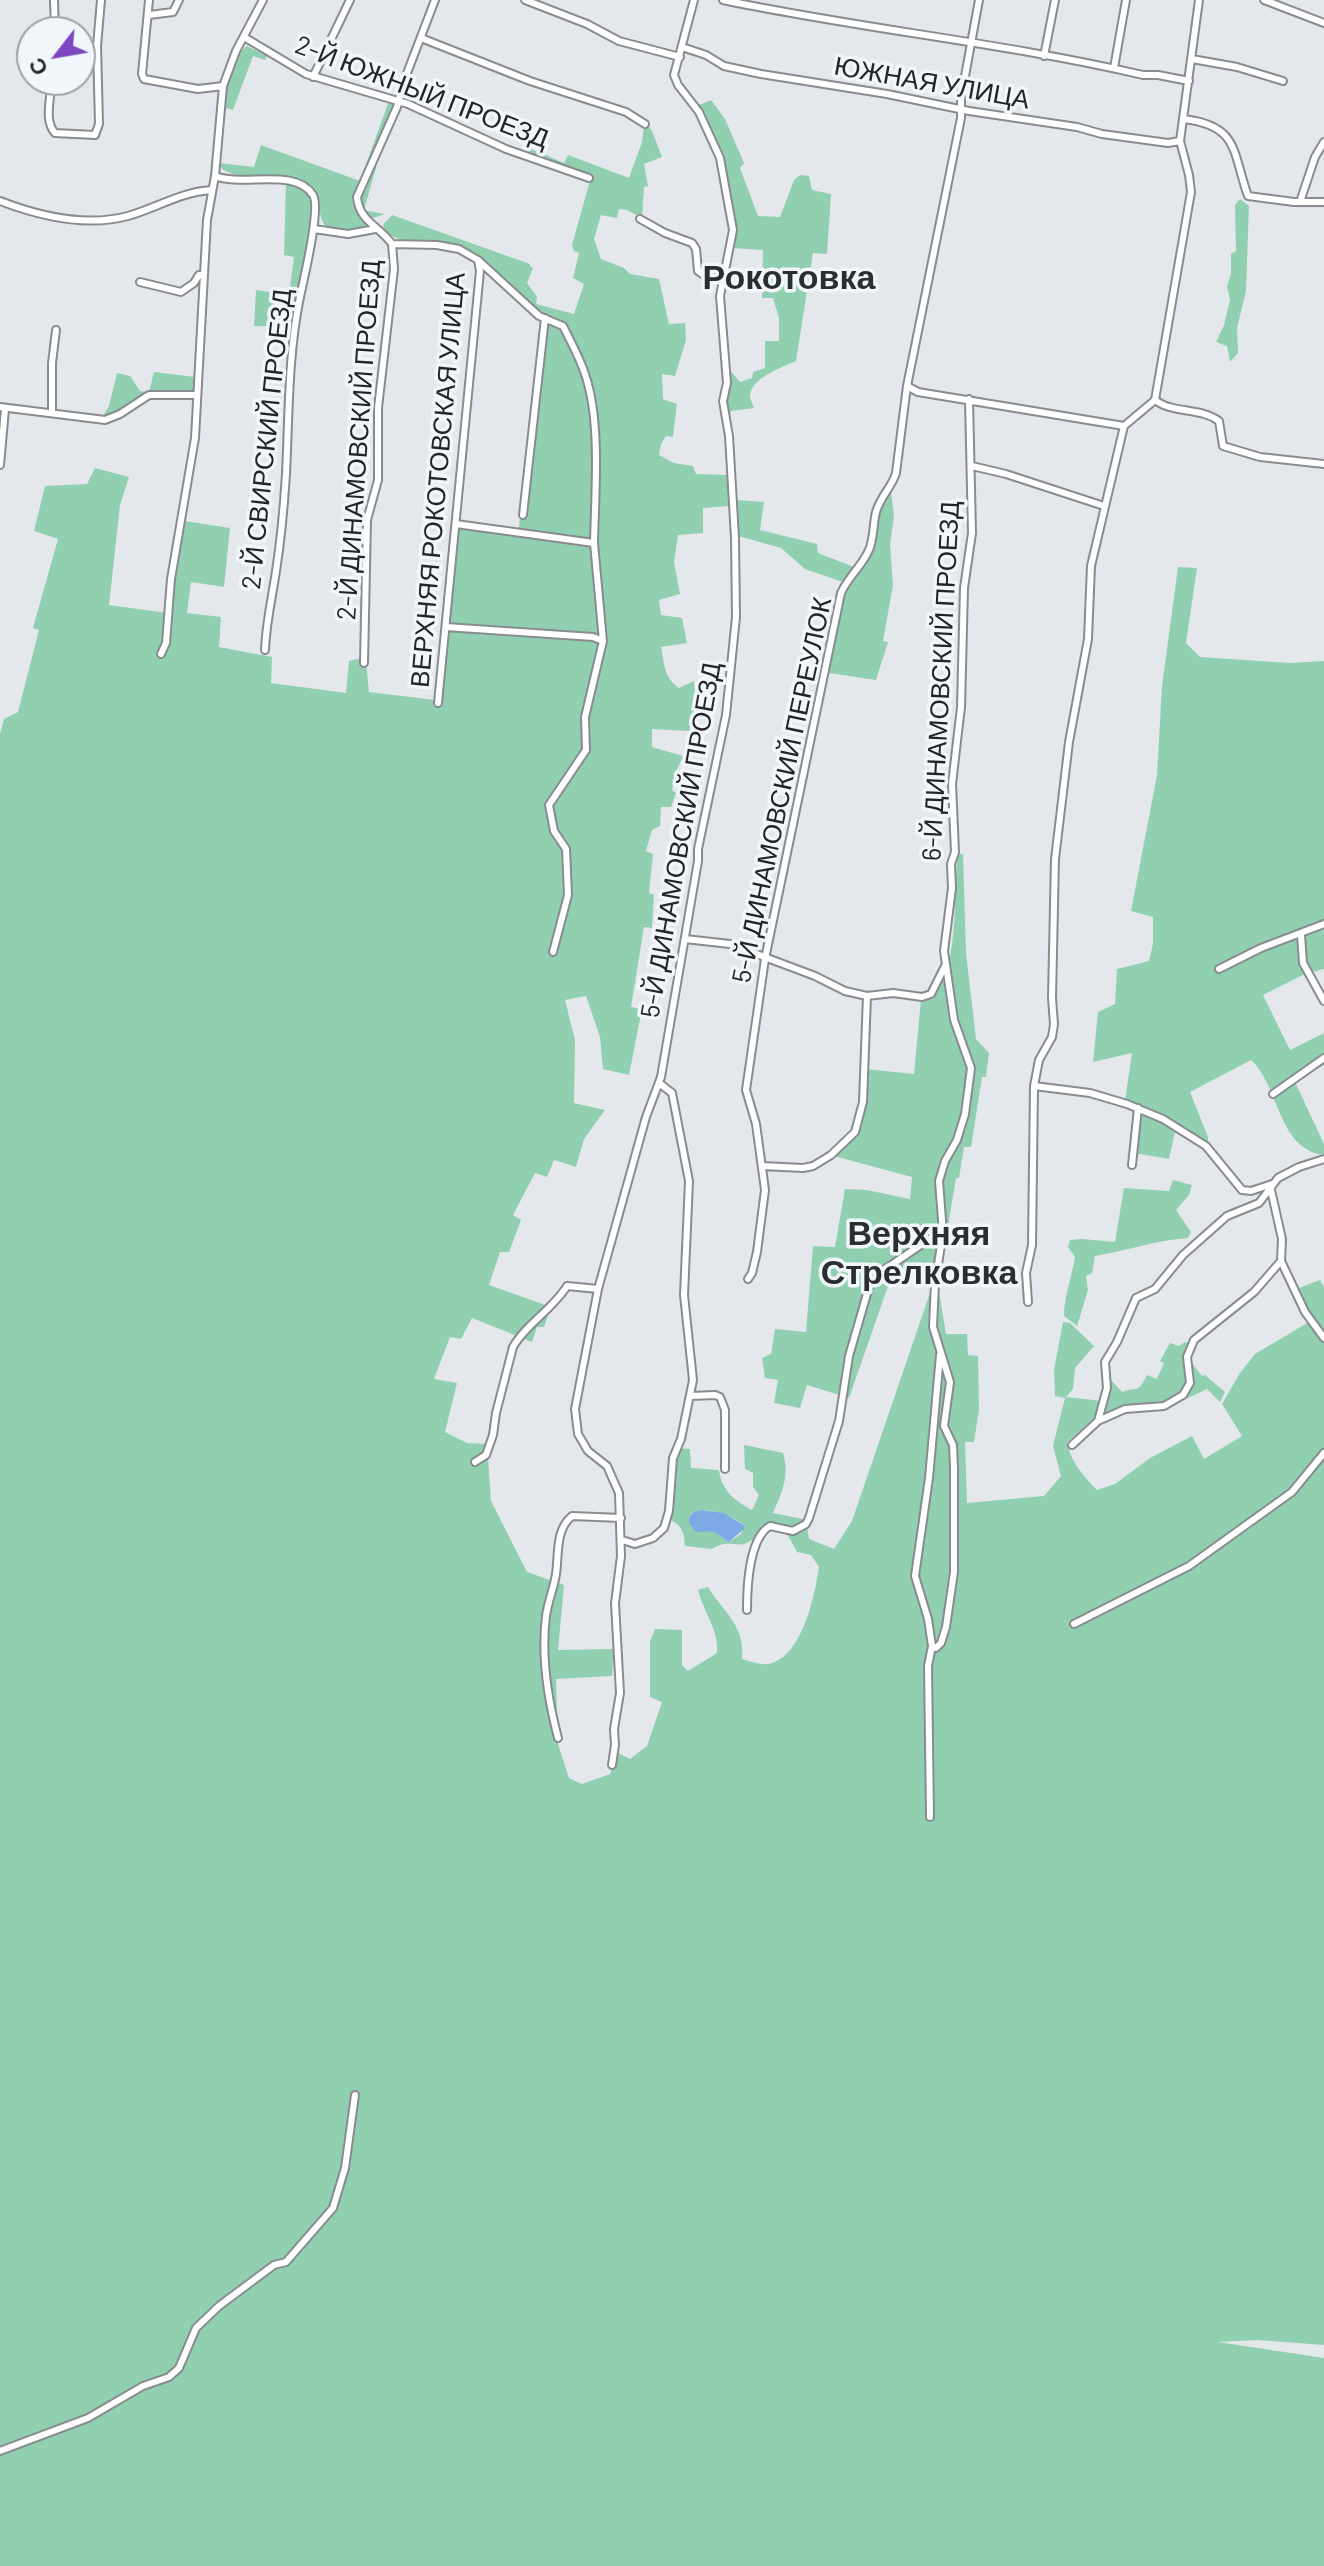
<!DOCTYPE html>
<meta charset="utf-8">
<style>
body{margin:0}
#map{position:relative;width:1324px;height:2566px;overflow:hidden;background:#e4e8ed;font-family:Barlow,sans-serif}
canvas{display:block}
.north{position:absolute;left:16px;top:16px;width:80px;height:80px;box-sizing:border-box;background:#f1f6fa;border:2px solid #9fa2a5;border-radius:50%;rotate:239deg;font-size:22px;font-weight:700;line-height:32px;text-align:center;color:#232426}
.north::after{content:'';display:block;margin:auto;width:28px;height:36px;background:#7d48bf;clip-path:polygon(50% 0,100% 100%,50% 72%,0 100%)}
</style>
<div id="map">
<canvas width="1324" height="2566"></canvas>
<div class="north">С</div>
</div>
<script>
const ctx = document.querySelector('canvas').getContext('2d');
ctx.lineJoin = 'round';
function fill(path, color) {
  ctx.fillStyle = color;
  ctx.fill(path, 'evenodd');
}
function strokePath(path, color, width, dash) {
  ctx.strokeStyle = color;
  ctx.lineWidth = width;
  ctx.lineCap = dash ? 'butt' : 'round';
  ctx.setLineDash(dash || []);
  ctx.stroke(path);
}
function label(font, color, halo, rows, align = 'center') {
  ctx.font = font + ' Barlow,sans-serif';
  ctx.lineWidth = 7;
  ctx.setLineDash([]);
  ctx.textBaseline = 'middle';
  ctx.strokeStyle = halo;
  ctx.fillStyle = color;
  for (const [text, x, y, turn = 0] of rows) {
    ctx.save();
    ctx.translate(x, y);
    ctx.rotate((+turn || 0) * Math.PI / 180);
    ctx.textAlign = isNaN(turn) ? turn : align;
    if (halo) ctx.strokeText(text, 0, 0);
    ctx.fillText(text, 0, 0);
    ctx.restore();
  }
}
fill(new Path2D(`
 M247,46L267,56L265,60L253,56L233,110L226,108C226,85 228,60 247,46Z
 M711,100L725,119L744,163L740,168L758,216L780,217L794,180L800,175L809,176L812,190L831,194L827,254L813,253L796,361C782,367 751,378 750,396C750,400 753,404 754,408L731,411L730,415L726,409L728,368L740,382L752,378L753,372L765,368V341H779V318L773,298H762L763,250L733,248C739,199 720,149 699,105Z
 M389,101L394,102V107L376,161V168L364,210L385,214L373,218L361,229L329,230C315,218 323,198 308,185C285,165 247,186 222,169L219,163L254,167L261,145L360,181Z
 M647,124L652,131L662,157L644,164L648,186L644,187L642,218L627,210L619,209L617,218L601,215L594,239L601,259L624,268L630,274L659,279L669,324L685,323L686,340L675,376L662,374L663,399L677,404L673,437L666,436L661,444L659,455L674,463L693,466L696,474L728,475L729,506L703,508V533L678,535L674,562L680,594L659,600L661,615L682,618L687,643L661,647C664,663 664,678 679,688L694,681L696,705L689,731L652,729V747L683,756L676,772L672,790L676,793L671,807H661L660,826L652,830L646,851L653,854L649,893L654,895L652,928L644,927L631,1007L642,1009L629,1075L603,1069L600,1037L586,996L565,1000L575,1040L574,1103L605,1110L584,1139L576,1167L554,1160L547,1177L535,1173L513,1215L521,1220L509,1252H500L489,1285L551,1307L544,1327H537L532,1342L472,1318L461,1339L450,1337L434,1379L457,1383L445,1432L467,1443L487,1444L491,1501L527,1572L564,1585L558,1650L614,1649L612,1676L556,1679L558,1744L569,1778L582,1784L610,1774L618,1753L630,1759L647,1746L662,1702L650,1697V1642L655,1629L682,1630V1665L688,1671L717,1653C719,1629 704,1614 698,1590L708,1587C724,1613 745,1625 742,1659C750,1661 759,1665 767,1664C802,1660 815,1594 819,1567L811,1555L797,1552L786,1532L807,1526L809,1539L834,1549L852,1521L933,1284L894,1269L849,1398L807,1385L800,1408L774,1403L778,1380L765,1378L762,1358L771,1354L775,1329L806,1332L813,1246L835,1247L845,1189L867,1190L910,1199L912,1177L834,1156L855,1135L866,1069L914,1074L921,999C963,994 952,885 958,854H963L966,953L976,1039L989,1053L986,1077H982L971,1147H964L959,1178H956L938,1286L946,1334H967L968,1355L978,1356L979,1410L974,1442H965L967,1503L1044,1496L1061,1476L1053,1446L1065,1398L1055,1396L1054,1370L1063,1322L1070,1323L1094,1346L1075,1368L1073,1389L1066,1397L1102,1401L1094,1418L1067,1442C1070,1461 1084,1477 1097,1490L1115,1484L1150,1458L1192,1436L1204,1459L1242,1436L1222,1404L1240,1373L1255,1354L1309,1322L1324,1343V2345L1257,2340L1218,2342L1324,2358V2566H0V734L4,719L18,712L39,630L33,628L58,539L34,531L45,486L87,484L95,468L129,477L120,505L109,605L167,613L178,520L230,528L224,587L191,582L187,613L221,617L219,647L272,657L271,683L346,693L349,661L362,658L366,661L369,692L435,700L455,523L460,521L515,530L519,527L541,322L490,274V267C479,257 467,247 452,243C429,238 402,248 384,230L383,225L392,215L530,264V266L533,268L527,283L537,297L536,304L574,314L584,284L573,278L579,253L574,251L572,245L591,177L524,151L527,147L564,163L568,155L629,178L642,142L644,125Z
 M286,183C306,188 314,199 313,219L292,327L254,326L256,290L289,295L294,257L284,255Z
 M1240,199L1249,206L1246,291L1237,328L1238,353L1230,362L1227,346L1216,342L1224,325L1230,300L1227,286L1231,273V254L1236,251L1235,205Z
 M154,372L195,377V388L190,394C176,394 156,391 143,396C128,402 121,412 102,418L109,406L117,373L130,376L140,391L149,392Z
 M891,491L894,516L890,544L893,585L883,641L888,642L876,680L829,673L844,593L865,562L885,496Z
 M735,500L764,502L760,530L817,544L818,553L854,567L843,582L805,569L781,548L738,536Z
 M1178,567L1197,568L1186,643L1200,657L1290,663L1324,661V969L1305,974L1263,995L1290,1050L1324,1033V1065L1295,1082L1324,1144V1155C1277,1149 1280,1086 1251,1060L1190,1092L1208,1137V1143L1165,1117L1125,1101L1132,1053L1093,1062L1098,1012L1115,1004L1117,969L1149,961L1153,944V917L1131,911L1157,775L1162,686Z
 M1133,1110L1148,1113L1176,1127L1169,1159L1129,1152Z
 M1173,1180L1192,1185L1189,1195L1176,1210L1191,1232L1188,1238C1155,1240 1127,1251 1095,1256L1092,1273L1086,1276L1088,1290L1077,1326L1064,1316C1064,1296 1072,1277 1075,1257L1068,1247L1070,1240L1082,1239L1115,1242L1124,1188L1169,1191Z
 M1320,1280L1324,1287V1334L1296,1289Z
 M1185,1342L1189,1343L1185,1354L1202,1376L1205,1375L1225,1392L1220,1402L1207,1389L1188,1398L1182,1394L1164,1403L1133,1406L1102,1418L1108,1377L1122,1392C1138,1386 1138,1394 1147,1375L1157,1379L1164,1363L1160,1361L1170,1343L1179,1346Z
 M744,1445L783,1453C790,1476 782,1492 773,1513L807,1520L793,1529L774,1524L764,1525C742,1560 736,1534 712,1549L685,1546C684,1532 682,1525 669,1519L674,1462L679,1448L690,1449L691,1468L719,1470C722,1491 734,1500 752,1510L759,1495L753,1487V1473L745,1469ZM701,1510C717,1511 730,1514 744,1525L741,1534L729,1542C717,1532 703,1525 689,1517L694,1512Z`), '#90d0b0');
fill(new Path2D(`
 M701,1510L724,1513L744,1525V1529L729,1542C712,1530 716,1531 696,1532L689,1523V1517L694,1512Z`), '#7daae5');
const street = new Path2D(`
 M54,0L55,32
 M149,0L142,74L144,79L198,89L223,86
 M525,0L587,24L619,41L680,57
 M723,0C862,29 1005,43 1143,75H1158L1189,81
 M1264,0L1324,23
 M149,15L173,12L179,0
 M244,37L306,74L408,104L506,149L589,178
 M421,38L530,81L626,112L645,124
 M682,47L706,55L724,66L761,74L887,94L969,111L1077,127L1102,134L1168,143L1180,141
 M1044,56L1055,0
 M1192,59L1237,67L1283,81
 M1114,68L1126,0
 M313,77L350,0
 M51,80C52,97 43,120 55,133L95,135L99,124L97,46L101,0
 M1184,119C1239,126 1232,151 1248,196L1294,202H1324
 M215,176C243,187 295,167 313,195C321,208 304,278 300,297C288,355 289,414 286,474C284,506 281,539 276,571C272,598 266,623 265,650
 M0,201C39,216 87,227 128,216C156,208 181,192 211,190
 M1300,202L1315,157L1324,142
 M640,219L665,233L692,243L696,249L698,271L707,277L722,278
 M314,229L348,234L375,229
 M392,244L437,245L459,249L478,260L539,316L563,326C573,346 584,366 589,388C600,432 595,497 594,543L456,524
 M140,282L181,292L194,283L199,275H203
 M907,386L918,392L1124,426
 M1155,400C1173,414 1200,407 1219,421L1223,446L1260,457L1324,464
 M0,407L105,420L120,414L149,395H197
 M52,412V363L56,330
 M0,465L5,409
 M972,466L1006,474L1104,506
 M523,515L545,318
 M446,627L593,637L603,641
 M161,654L166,643L171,579L195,438L207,220L215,176L223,86L236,51L263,0
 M364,663L367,520L378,480V408L394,269L392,244C379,226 359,221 357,197L397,107L404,81L435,0
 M438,703L480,271L478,260
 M1301,935L1303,963L1324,1001
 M685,939L730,944L815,976L845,991L867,996L893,993L922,997L931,994L946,964
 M553,952L568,895L566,849L554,831L549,805L586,750L585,717L603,641L594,543
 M1219,969L1261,948L1324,924
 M1034,1086L1090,1093L1127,1104L1163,1119L1206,1146L1242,1190L1251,1191L1272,1184
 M1273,1094L1324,1058
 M1132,1165L1138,1108
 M762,1166L803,1168L813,1166L831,1155L855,1132L863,1102L867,996
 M1271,1190L1282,1239L1281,1261L1305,1312L1324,1338
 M748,1279L752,1273L757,1252L765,1190L756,1124L746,1090L765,959L841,593C848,577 862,566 869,550C874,539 873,524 876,512C880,497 892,487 896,473L907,386L961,118V98L979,0
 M1028,1302L1026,1273L1032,1245L1034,1086L1039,1060L1052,1037L1054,1024L1052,998L1055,859L1069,742L1088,639L1091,566L1124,426L1155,400L1191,192L1189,175L1180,141L1199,0
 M690,1396L715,1395L720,1397L725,1410V1469
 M1098,1421L1125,1409L1164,1406L1183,1395L1190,1383L1187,1357L1194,1340L1254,1292L1281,1261
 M1072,1445L1098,1421L1107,1388L1105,1362L1117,1342L1136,1298L1155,1289L1183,1255L1227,1216L1259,1203L1278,1178L1299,1167L1324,1159
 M475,1462L486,1455L493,1435L496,1413L513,1347C526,1324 553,1309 567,1286L598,1289
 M622,1540L635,1544L653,1538L664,1528L669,1511L673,1458L681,1439L693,1380L684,1295L689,1181L672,1093L659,1083
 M747,1610C747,1587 749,1538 770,1526L793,1531L806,1524L809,1518L839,1421L849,1356L869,1287L884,1270L937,1234L943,1233
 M1074,1624L1189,1566L1292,1492L1324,1453
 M932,1646L928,1619L915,1576L929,1478L940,1355
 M558,1738C548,1700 541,1656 546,1616C548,1601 554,1588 556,1574C559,1554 555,1530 572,1516L621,1518
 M612,1765L615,1745L614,1729L620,1693L615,1603L621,1556L619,1493L607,1466L588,1451L578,1434L575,1409L598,1289L646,1117L661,1077L698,861V849L726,715L736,617L735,538L729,436L723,401L727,383L720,296L733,230L720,158L699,112L678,85L674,75L694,0
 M930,1817L928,1666L932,1646L936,1648L941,1643L946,1627L954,1572V1468L953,1445L944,1426L950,1382L933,1327L935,1283L943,1233L939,1181L945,1161L957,1140L965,1114L971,1068L954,1020L944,951L952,888L951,864L955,852L952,784L961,707L964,588L972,533L969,399
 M0,2451L88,2418L143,2386L169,2377L179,2368L196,2328L219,2306L274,2265L286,2262L333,2208L345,2168L355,2095`);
strokePath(street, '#888b8f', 10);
strokePath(street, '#fff', 6);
label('26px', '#232426', '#f1f6fa', [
 ["ЮЖНАЯ УЛИЦА",932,83,10],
 ["2-Й ЮЖНЫЙ ПРОЕЗД",422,92,21],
 ["2-Й СВИРСКИЙ ПРОЕЗД",267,439,-84],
 ["2-Й ДИНАМОВСКИЙ ПРОЕЗД",359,440,-86],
 ["ВЕРХНЯЯ РОКОТОВСКАЯ УЛИЦА",438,480,-85],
 ["6-Й ДИНАМОВСКИЙ ПРОЕЗД",941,681,-87],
 ["5-Й ДИНАМОВСКИЙ ПЕРЕУЛОК",782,790,-78],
 ["5-Й ДИНАМОВСКИЙ ПРОЕЗД",681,840,-80]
]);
label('bold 34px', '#2b2e31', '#f1f6fa', [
 ["Рокотовка",789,278],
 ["Верхняя",919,1234],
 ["Стрелковка",919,1273]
]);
</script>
